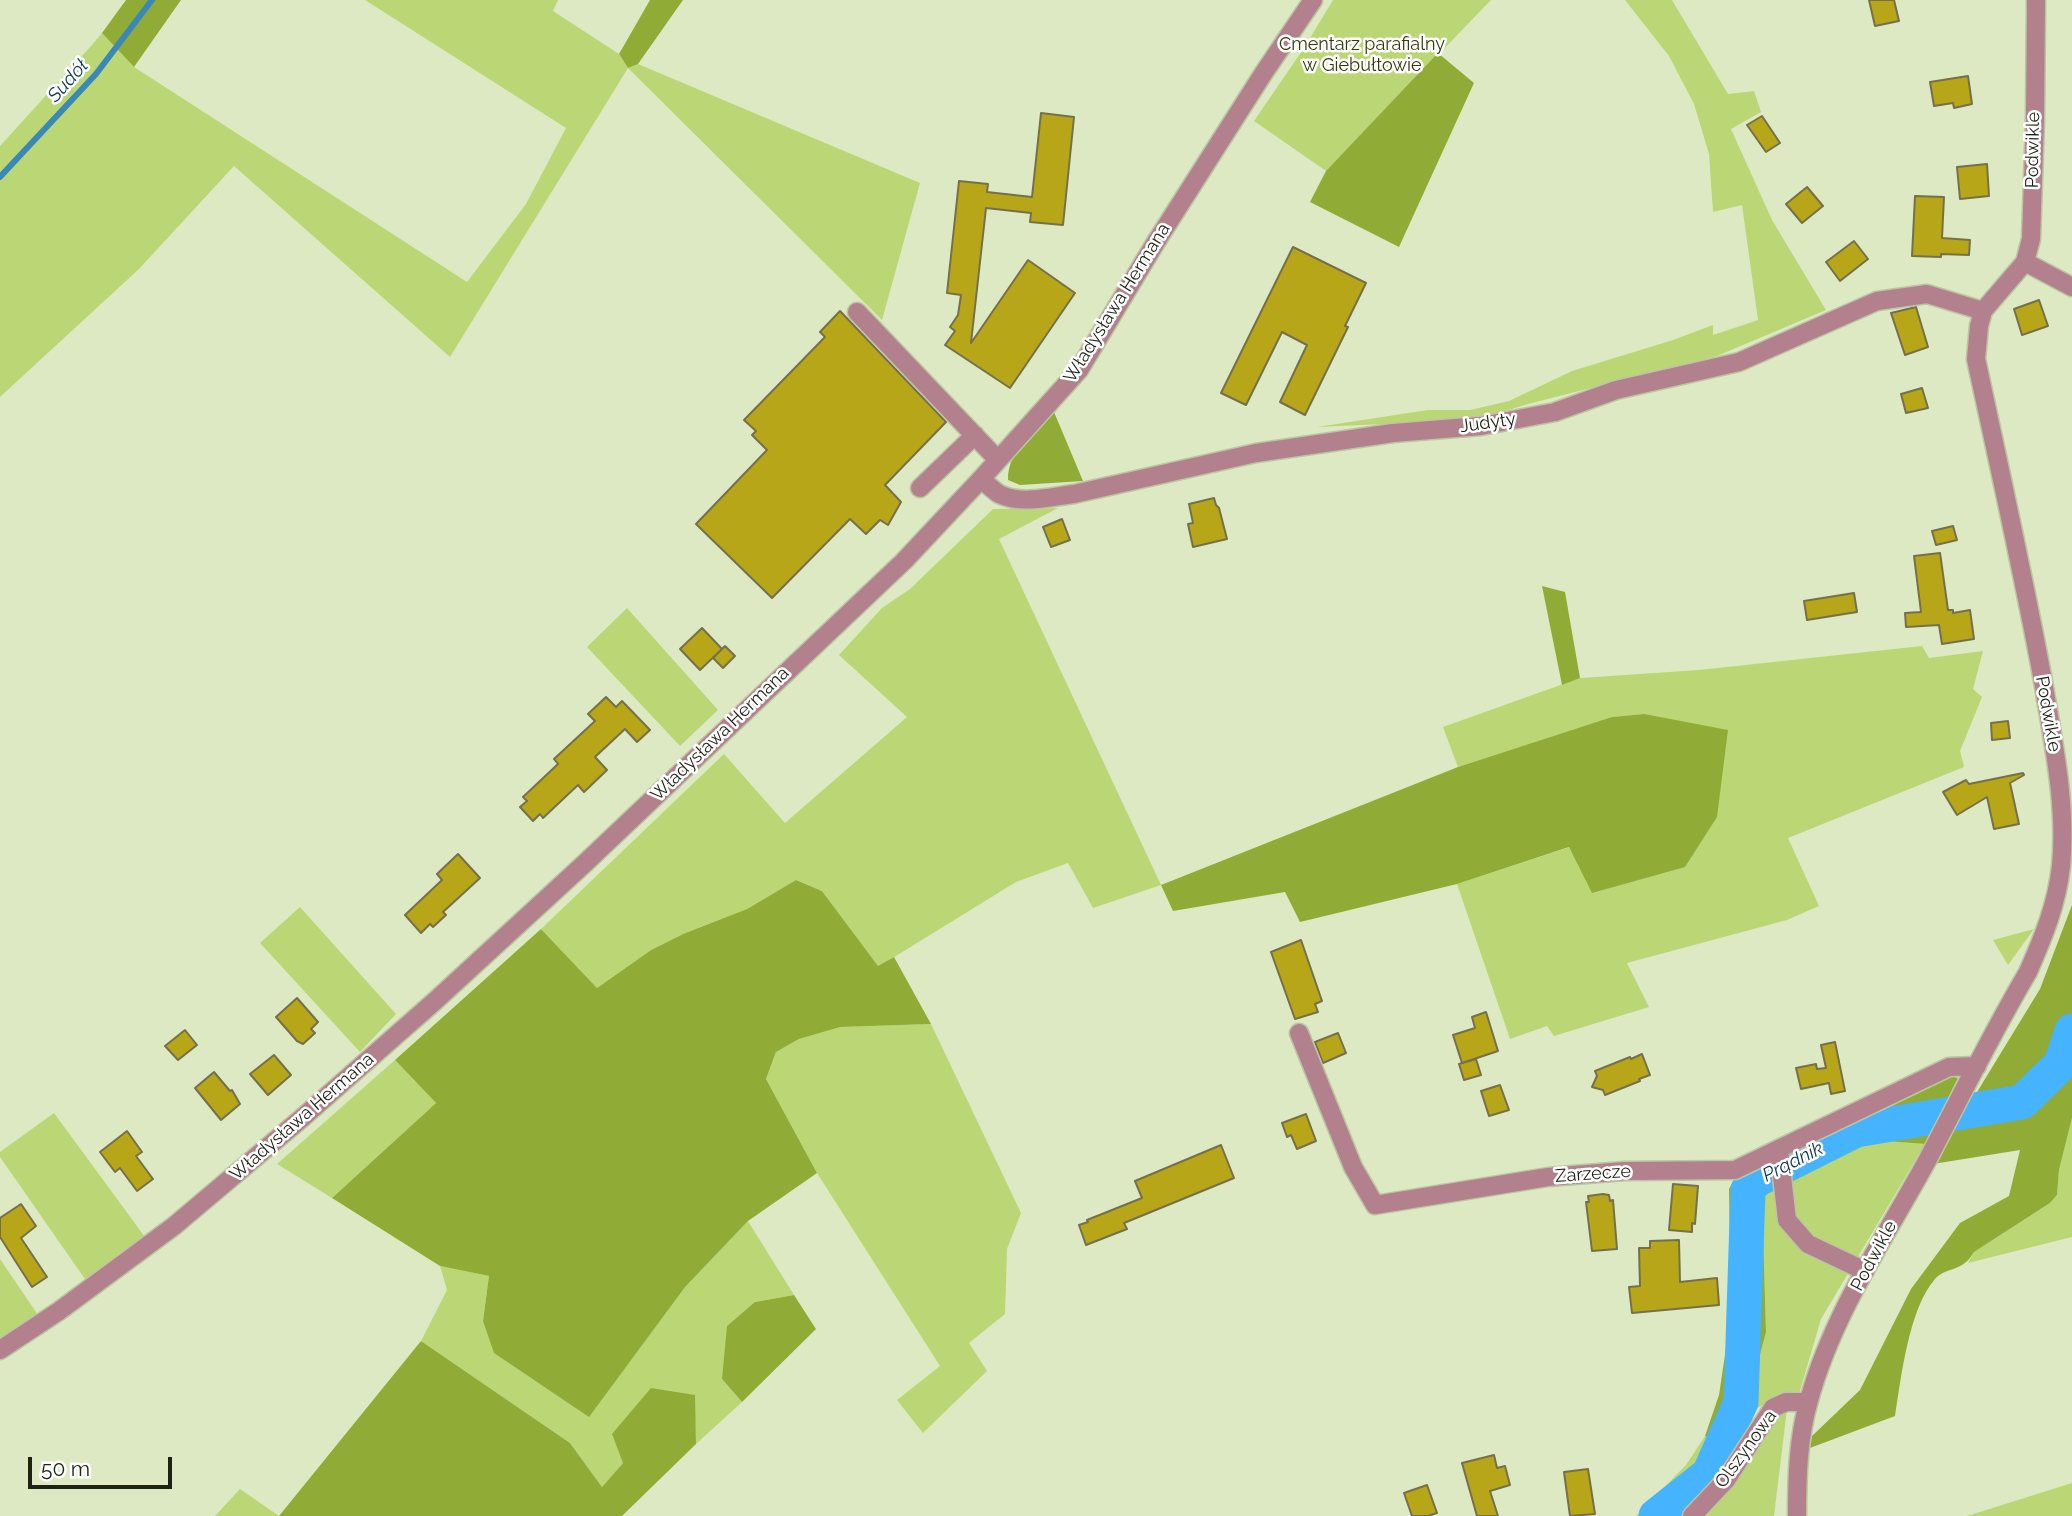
<!DOCTYPE html>
<meta charset="utf-8">
<style>
body{margin:0}
#map{position:relative;width:2072px;height:1516px;overflow:hidden;background:#dde9c2;font-family:Raleway,sans-serif}
canvas{display:block}
.scale{position:absolute;left:28px;top:1457px;width:144px;height:32px;box-sizing:border-box;border:4px solid #1e2214;border-top:0;padding-left:9px;font-size:21px;line-height:24px;white-space:nowrap;color:#1e2214;-webkit-text-stroke:5px #fff;paint-order:stroke}
</style>
<div id="map">
<canvas width="2072" height="1516"></canvas>
<div class="scale">50 m</div>
</div>
<script>
const ctx = document.querySelector('canvas').getContext('2d');
ctx.lineJoin = 'round';
function fill(path, color) {
  ctx.fillStyle = color;
  ctx.fill(path, 'evenodd');
}
function strokePath(path, color, width, dash) {
  ctx.strokeStyle = color;
  ctx.lineWidth = width;
  ctx.lineCap = dash ? 'butt' : 'round';
  ctx.setLineDash(dash || []);
  ctx.stroke(path);
}
function label(font, color, halo, rows, align = 'center') {
  ctx.font = font + ' Raleway,sans-serif';
  ctx.lineWidth = 5;
  ctx.setLineDash([]);
  ctx.textBaseline = 'middle';
  ctx.strokeStyle = halo;
  ctx.fillStyle = color;
  for (const [text, x, y, turn = 0] of rows) {
    ctx.save();
    ctx.translate(x, y);
    ctx.rotate((+turn || 0) * Math.PI / 180);
    ctx.textAlign = isNaN(turn) ? turn : align;
    if (halo) ctx.strokeText(text, 0, 0);
    ctx.fillText(text, 0, 0);
    ctx.restore();
  }
}
fill(new Path2D(`
 M365,0H558L553,11L619,54L628,68L638,64L920,183L882,320L628,68L450,357L234,166L139,269L0,397V146L91,46L102,33L134,67L467,282L526,204L566,128Z
 M1333,0H1491L1326,171L1254,121L1304,48Z
 M1625,0H1672L1728,94L1754,91L1761,112L1731,129L1772,220L1826,310L1717,356L1528,404L1475,420L1317,427L1428,410H1470L1509,401L1572,371L1673,340L1713,325V335L1758,320L1742,205L1713,212L1709,154L1694,104L1669,56Z
 M1058,508L999,539L1161,885L1093,908L1068,863L1016,882L878,967L822,891L796,880L747,909L683,934L651,950L597,988L541,929L724,754L785,823L907,717L839,655L882,608L910,589L993,509Z
 M627,608L718,710L680,746L587,647Z
 M1922,646L1929,658L1983,651L1973,689L1982,697L1960,751L1964,767L1788,838L1819,906L1787,920L1627,963L1649,1007L1554,1036L1547,1026L1510,1039L1457,884L1570,847L1644,714L1613,717L1458,767L1443,727L1580,678L1699,670Z
 M300,907L396,1014L360,1052L260,943Z
 M2034,929L2008,965L1993,940Z
 M931,1024L1021,1213L1007,1249L1005,1314L969,1343L987,1371L923,1433L897,1400L940,1366L817,1173L766,1079L776,1052L799,1039L839,1027Z
 M395,1060L436,1103L332,1198L277,1164Z
 M54,1113L145,1237L87,1282L0,1157V1152Z
 M2072,1118V1237L1968,1263L1974,1252L2050,1203L2057,1195L2059,1170Z
 M1885,1141L1925,1144L1821,1319L1799,1394L1769,1401L1758,1408L1712,1480L1680,1516H1636L1686,1465L1705,1436L1735,1446L1766,1332L1762,1195L1835,1153Z
 M748,1221L794,1295L755,1302L722,1379L742,1402L696,1444L694,1395L623,1463L602,1487L570,1443L421,1341L447,1290L440,1266L489,1276L483,1321L684,1287Z
 M0,1259L38,1315L0,1342Z
 M1787,1409L1774,1516H1702L1772,1418Z
 M2072,1483V1516H1967Z
 M240,1489L279,1516H215Z`), '#bbd775');
fill(new Path2D(`
 M126,0H181L134,67L102,33Z
 M650,0H683L638,64L628,68L619,54Z
 M1438,53L1474,83L1399,247L1310,202L1326,171Z
 M1054,412L1083,481L1020,485L1008,480C1008,449 1033,432 1054,412Z
 M1542,586L1565,592L1580,678L1562,685Z
 M1644,714L1728,730L1717,817L1685,867L1592,893L1569,847L1457,884L1300,922L1285,892L1173,911L1161,885L1458,767L1612,717Z
 M796,880L822,891L878,966L894,957L931,1024L840,1027L799,1039L776,1052L766,1079L817,1173L748,1221L685,1287L589,1417L494,1353L483,1321L489,1276L440,1266L332,1198L436,1103L395,1060L541,929L597,988L651,950L683,934L747,909Z
 M2072,905V1118L2059,1170L2057,1195L2050,1203L1974,1252C1962,1273 1947,1266 1935,1279C1909,1308 1901,1378 1895,1416L1810,1448L1812,1436L1860,1390L1911,1289L1960,1223L2009,1196L2020,1150L1933,1164L2040,989Z
 M1947,1075L1958,1078L1925,1144L1885,1141L1835,1153L1762,1195L1766,1332L1736,1446L1705,1436L1719,1395L1731,1315L1729,1189L1737,1175Z
 M794,1295L816,1329L742,1402L722,1379L727,1326L755,1302Z
 M421,1341L570,1443L602,1487L623,1463L612,1434L651,1388L695,1395L696,1444L622,1516H279Z`), '#90ac37');
strokePath(new Path2D(`
 M0,177L96,74L152,0`), '#3988b7', 6);
strokePath(new Path2D(`
 M1656,1516L1709,1474L1741,1402L1748,1190L1756,1180L1856,1130L2022,1102L2061,1064L2072,1031`), '#45b3fd', 35);
const building = new Path2D(`
 M1869,0H1894L1899,21L1875,26Z
 M1968,76L1972,104L1954,108L1953,103L1934,106L1930,82Z
 M1041,113L1074,117L1063,225L1030,222L1031,213L986,208L971,343L1028,260L1075,293L1010,388L945,345L955,331L950,327L958,315L961,295L947,293L959,181L988,184L987,192L1032,197Z
 M1762,116L1780,143L1766,152L1747,125Z
 M1987,164L1989,196L1960,199L1957,167Z
 M1807,187L1823,206L1802,223L1786,204Z
 M1915,196L1944,197L1942,238L1970,240L1969,255L1941,254V257L1912,256Z
 M1854,241L1868,259L1840,281L1826,262Z
 M1293,247L1366,283L1345,326L1348,327L1305,415L1280,402L1307,345L1282,332L1246,405L1221,393Z
 M2039,300L2048,326L2022,335L2014,309Z
 M1916,307L1928,347L1905,355L1891,313Z
 M840,311L946,422L885,485L901,502L888,525L880,520L866,534L850,519L772,598L696,524L767,450L752,435L756,431L744,420L825,337L820,332Z
 M1922,388L1928,408L1906,413L1901,394Z
 M1214,498L1216,505L1219,508L1227,539L1193,547L1188,524L1193,523L1189,504Z
 M1062,519L1070,540L1051,547L1043,527Z
 M1953,526L1957,540L1936,545L1932,531Z
 M1940,553L1948,610H1953V613L1970,610L1974,639L1942,644L1939,625L1906,627L1905,613L1921,612L1914,556Z
 M1854,593L1857,612L1807,620L1804,601Z
 M702,628L722,649L700,670L680,649Z
 M725,646L735,656L723,668L713,658Z
 M606,697L616,707L622,701L650,730L637,742L625,729L595,757L607,770L584,792L578,785L543,818L540,814L533,821L520,807L527,801L523,797L558,764L554,759L595,721L588,714Z
 M2008,721L2010,738L1992,740L1991,723Z
 M2023,773L2024,775L2010,783L2019,824L1994,829L1987,797L1957,815L1943,792L1966,780L1969,784Z
 M458,854L480,878L443,912L446,915L433,927L430,924L421,933L405,915L442,880L437,874Z
 M1301,940L1322,1001L1315,1004L1318,1012L1295,1019L1271,952Z
 M297,998L318,1022L311,1029L315,1033L303,1044L297,1041L276,1017Z
 M1486,1012L1498,1051L1462,1063L1453,1035L1475,1028L1472,1017Z
 M185,1030L197,1045L178,1060L165,1046Z
 M1338,1033L1346,1053L1323,1063L1315,1042Z
 M1835,1042L1845,1091L1831,1094L1829,1083L1801,1089L1796,1068L1816,1064L1817,1069L1826,1068L1821,1045Z
 M1642,1054L1650,1075L1639,1079L1640,1081L1605,1095L1603,1090L1592,1087L1597,1076L1595,1071L1630,1057L1631,1059Z
 M274,1055L291,1075L268,1095L250,1074Z
 M1476,1059L1481,1075L1464,1080L1459,1064Z
 M214,1072L230,1091L232,1090L240,1104L221,1120L195,1088Z
 M1500,1085L1509,1110L1489,1116L1481,1091Z
 M1306,1114L1316,1141L1297,1149L1291,1135L1287,1137L1282,1123Z
 M127,1131L142,1152L136,1156L153,1179L137,1191L120,1168L115,1172L100,1152Z
 M1221,1145L1234,1178L1124,1223L1127,1229L1086,1245L1079,1225L1088,1222L1087,1220L1142,1198L1135,1181Z
 M1673,1184L1698,1186L1695,1224L1692,1223V1232L1669,1230Z
 M1603,1194L1609,1195L1610,1201L1613,1200L1617,1249L1592,1251L1586,1202H1589L1588,1196Z
 M21,1204L36,1226L21,1238L47,1277L32,1287L0,1237V1218Z
 M1679,1240L1680,1282L1717,1278L1719,1305L1632,1313L1629,1287L1640,1286L1639,1248H1650V1241Z
 M1494,1455L1497,1468L1505,1466L1510,1485L1490,1491L1498,1516H1477L1462,1463Z
 M1588,1469L1595,1514L1570,1516L1564,1472Z
 M1427,1485L1437,1513L1428,1516H1412L1404,1493Z`);
fill(building, '#b7a718');
strokePath(building, '#75704b', 2);
const minor = new Path2D(`
 M2025,262L2072,287
 M857,312L998,460
 M981,479C987,484 993,490 999,494C1021,505 1051,497 1074,494L1256,453L1393,433L1481,426L1555,412L1616,390L1739,362L1877,301L1927,294L1983,311
 M920,488L975,435
 M1299,1033L1353,1167L1375,1205L1548,1177L1625,1171L1735,1170L1949,1067L1977,1066
 M1779,1150L1787,1220L1808,1244L1865,1271
 M0,1350L59,1311L174,1226L302,1118L435,1001L583,865L904,561L981,479L1079,370L1156,242L1263,74L1313,0
 M1692,1516L1726,1480L1773,1408L1786,1402H1808
 M1797,1516C1797,1477 1798,1438 1809,1400C1833,1313 1885,1238 1928,1159C1961,1096 1992,1033 2028,972C2043,938 2057,904 2061,866C2067,806 2053,741 2043,681C2023,573 1999,466 1976,359L1979,326L1983,311L2025,262L2031,239L2035,120L2036,0`);
strokePath(minor, '#bbc5a3', 21);
strokePath(minor, '#b3808d', 18);
label('18px', '#323d0e', '#fff', [
 ["Cmentarz parafialny",1362,45],
 ["w Giebułtowie",1362,66]
]);
label('18px', '#1e2214', '#fff', [
 ["Podwikle",2033,150,-89],
 ["Władysława Hermana",1117,303,-58],
 ["Judyty",1488,423,-8],
 ["Podwikle",2048,714,80],
 ["Władysława Hermana",720,734,-44],
 ["Władysława Hermana",302,1117,-41],
 ["Zarzecze",1593,1174,-4],
 ["Podwikle",1874,1256,-62],
 ["Olszynowa",1746,1449,-54]
]);
label('italic 19px', '#0e3b59', '#fff', [
 ["Sudół",68,81,-48],
 ["Prądnik",1793,1162,-27]
]);
</script>
